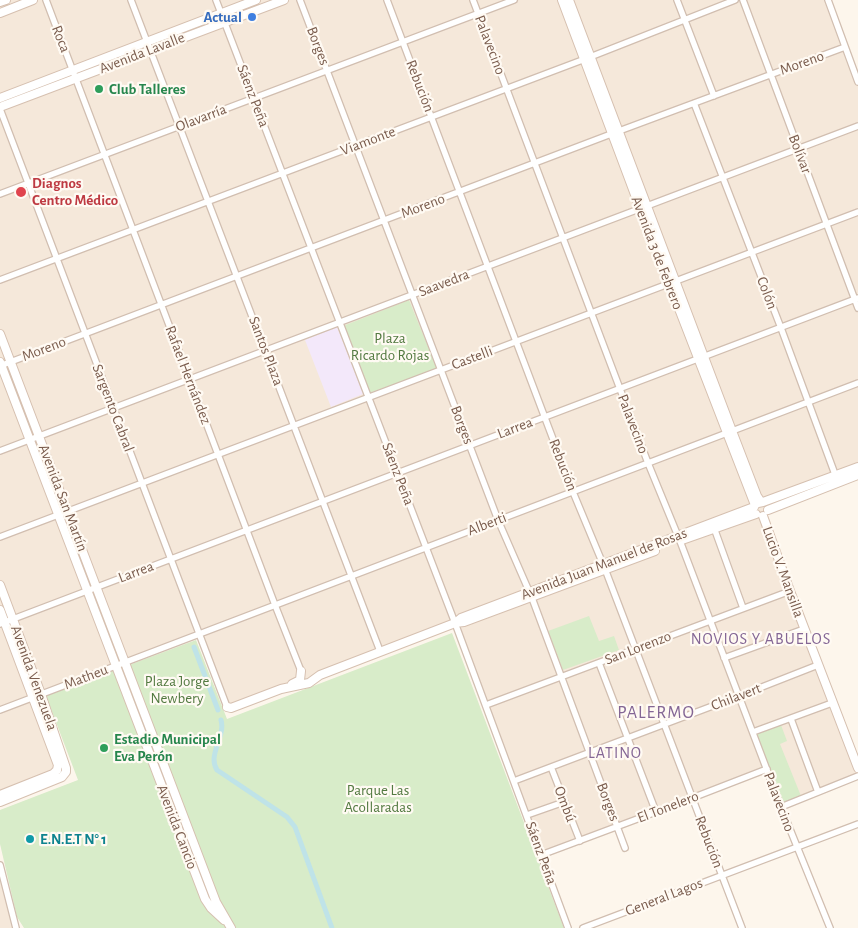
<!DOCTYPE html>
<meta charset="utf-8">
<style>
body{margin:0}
canvas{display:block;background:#fdf6ec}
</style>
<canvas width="858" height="928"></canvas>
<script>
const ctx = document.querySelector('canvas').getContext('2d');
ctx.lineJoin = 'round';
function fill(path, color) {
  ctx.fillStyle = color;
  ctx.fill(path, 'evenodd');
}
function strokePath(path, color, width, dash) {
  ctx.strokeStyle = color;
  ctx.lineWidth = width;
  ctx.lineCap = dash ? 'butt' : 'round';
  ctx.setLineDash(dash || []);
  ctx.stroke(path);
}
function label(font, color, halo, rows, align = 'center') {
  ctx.font = font + ' "Alegreya Sans",sans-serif';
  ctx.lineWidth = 4.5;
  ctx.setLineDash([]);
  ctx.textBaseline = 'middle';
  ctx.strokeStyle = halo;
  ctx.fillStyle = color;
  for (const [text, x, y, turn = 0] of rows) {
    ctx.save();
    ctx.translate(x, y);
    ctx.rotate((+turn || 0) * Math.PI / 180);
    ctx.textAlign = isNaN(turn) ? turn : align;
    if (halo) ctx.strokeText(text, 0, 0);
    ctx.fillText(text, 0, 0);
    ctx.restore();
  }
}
fill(new Path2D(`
 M0,0H828L858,82V467L765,504L768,508L766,514L858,768V776L781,807L767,769L541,855L455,623L309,683L227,707L199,634L33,697L58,768L0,795Z
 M0,865L16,928H0Z`), '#f5e8da');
fill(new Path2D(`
 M337,327L363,394L331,407L305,340Z`), '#f3e8fa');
fill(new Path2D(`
 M409,300L437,369L369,393L343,326Z
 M37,441L62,506L58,507L33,443Z
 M589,616L599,641L614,636L619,650L563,670L548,631Z
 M452,633L564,928H24L17,917L0,844V810L78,780L46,696L196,640L227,719Z
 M781,725L787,741L780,744L801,796L783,803L756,734Z`), '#d8ecc9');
strokePath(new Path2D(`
 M194,647L218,710
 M221,720C226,736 207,755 217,770L287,817L295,827L332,928`), '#bfe3e8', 5);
const street = new Path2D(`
 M46,0L275,605L301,671
 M131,0L380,651
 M216,0L455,623L568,928
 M300,0L498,520L532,598L625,848
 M387,0L573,492L605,569L742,928
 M473,0L648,463L680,541L781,807L830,928
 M677,0L714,96
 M743,0L858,308
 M828,0L858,82
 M694,103L781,328L836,477
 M0,109L227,707
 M0,194L514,0
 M0,280L585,59L735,0
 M0,366L619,131L845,47
 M0,451L858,126
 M713,525L743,608
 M0,537L858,212
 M0,624L858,298
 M724,658L804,629
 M599,663L656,812
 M486,705L790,591
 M0,710L858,383
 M791,719L818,792
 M753,732L832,703
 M551,767L580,841
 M514,781L739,696L818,665
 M781,807L858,776
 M527,815L564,802
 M541,855L656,812L767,769
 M0,865L16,928
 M583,928L858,824`);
const secondary = new Path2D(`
 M562,0L640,208L755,505
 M569,0L732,431L757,496L761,502
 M0,2L6,0
 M0,13L33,0
 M0,98L256,0
 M0,107L284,0
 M0,334L216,902L231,928
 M0,362L205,899L211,908L224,920
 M758,503L763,502L858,467
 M768,510L858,475
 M763,516L790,591L858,768
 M682,540L756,514
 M0,585L41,694L66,768V772L62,777L0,802
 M0,610L58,765L57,770
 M455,623L464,622L655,551
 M292,684L300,680L301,671
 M227,707L231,708L281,689L309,683L320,675L455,623L461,618L754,507
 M0,795L53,774L57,770`);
strokePath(street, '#d1beb0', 8);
strokePath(secondary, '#d6c0b0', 10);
strokePath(street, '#fff', 5.5);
strokePath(secondary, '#fff', 8);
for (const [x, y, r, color] of [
 [252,17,5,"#3f7fe0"],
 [99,89,5,"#2e9e5b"],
 [21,192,6,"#e0444e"],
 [104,748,5,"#2e9e5b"],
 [30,839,5,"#0f9aa8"]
]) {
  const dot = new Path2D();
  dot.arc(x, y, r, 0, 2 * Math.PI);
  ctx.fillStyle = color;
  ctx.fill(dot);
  strokePath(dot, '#fffaf3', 2);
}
label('bold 15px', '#366cbe', '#fffaf3', [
 ["Actual",242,17]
], 'right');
label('15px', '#7a5c4d', '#fffaf3', [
 ["Roca",61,39,69],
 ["Palavecino",490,45,69],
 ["Borges",318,46,69],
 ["Avenida Lavalle",142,53,-21],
 ["Moreno",802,63,-20],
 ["Rebución",420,86,69],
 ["Sáenz Peña",253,96,69],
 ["Olavarría",201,118,-21],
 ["Viamonte",368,141,-21],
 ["Bolívar",800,154,69],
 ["Moreno",423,206,-21],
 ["Avenida 3 de Febrero",657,253,69],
 ["Saavedra",444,283,-21],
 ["Colón",767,293,69],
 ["Moreno",44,349,-21],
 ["Santos Plaza",266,351,69],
 ["Castelli",472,358,-21],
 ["Rafael Hernández",188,375,69],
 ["Sargento Cabral",113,408,69],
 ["Palavecino",633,424,69],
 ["Borges",462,425,69],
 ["Larrea",515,428,-21],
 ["Rebución",563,465,69],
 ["Sáenz Peña",398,474,69],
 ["Avenida San Martín",63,498,69],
 ["Alberti",487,524,-21],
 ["Avenida Juan Manuel de Rosas",604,564,-21],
 ["Larrea",136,572,-21],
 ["Lucio V. Mansilla",783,572,70],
 ["San Lorenzo",638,648,-21],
 ["Matheu",86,677,-21],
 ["Avenida Venezuela",34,678,70],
 ["Chilavert",736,697,-21],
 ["Borges",608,802,69],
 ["Palavecino",779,802,69],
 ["Ombú",565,804,69],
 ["El Tonelero",668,807,-21],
 ["Avenida Cancio",177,827,69],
 ["Rebución",709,842,69],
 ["Sáenz Peña",541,853,70],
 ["General Lagos",664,897,-21]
]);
label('bold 15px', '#27864d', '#fffaf3', [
 ["Club Talleres",109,89],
 ["Estadio Municipal",114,739],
 ["Eva Perón",114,756]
], 'left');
label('bold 15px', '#be3a42', '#fffaf3', [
 ["Diagnos",32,183],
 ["Centro Médico",32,200]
], 'left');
label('15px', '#537a41', '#fffaf3', [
 ["Plaza",390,338],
 ["Ricardo Rojas",390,355],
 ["Plaza Jorge",177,681],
 ["Newbery",177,698],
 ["Parque Las",378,790],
 ["Acollaradas",378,807]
]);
label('bold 15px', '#0d838f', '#fffaf3', [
 ["E.N.E.T N° 1",40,839]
], 'left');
ctx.letterSpacing = '1px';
label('16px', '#846695', '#fffaf3', [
 ["NOVIOS Y ABUELOS",761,639],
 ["LATINO",615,753]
]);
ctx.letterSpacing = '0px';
ctx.letterSpacing = '1px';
label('18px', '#846695', '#fffaf3', [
 ["PALERMO",656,713]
]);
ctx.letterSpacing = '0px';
</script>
